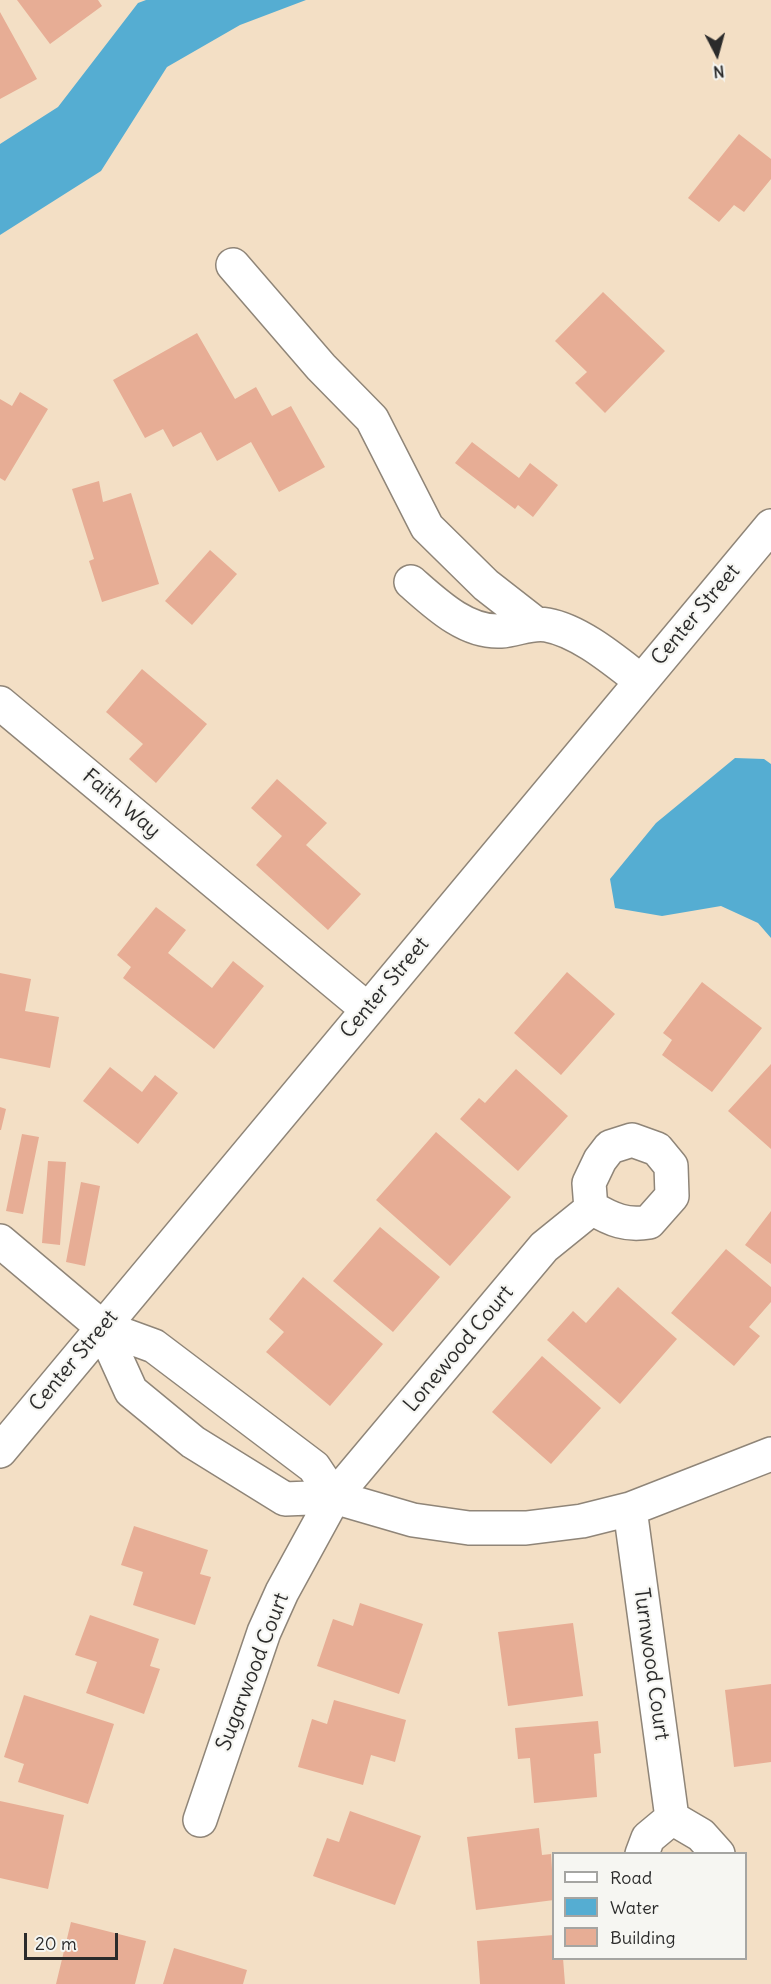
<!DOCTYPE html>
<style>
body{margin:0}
#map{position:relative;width:771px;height:1984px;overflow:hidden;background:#f3dfc5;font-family:Delius,sans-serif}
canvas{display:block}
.legend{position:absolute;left:552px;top:1852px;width:195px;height:108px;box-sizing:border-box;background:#f6f6f2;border:2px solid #a5a5a2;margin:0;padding:8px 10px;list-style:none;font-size:18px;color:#2b2b2b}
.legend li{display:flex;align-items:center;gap:12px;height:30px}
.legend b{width:30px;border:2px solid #a5a5a2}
.north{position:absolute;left:687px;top:24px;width:60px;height:60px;-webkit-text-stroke:4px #f6f6f2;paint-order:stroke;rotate:174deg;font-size:16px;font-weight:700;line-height:24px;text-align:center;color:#2b2b2b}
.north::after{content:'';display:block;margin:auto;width:21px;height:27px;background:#2b2b2b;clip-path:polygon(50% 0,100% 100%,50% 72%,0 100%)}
.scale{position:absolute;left:24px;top:1933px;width:94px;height:27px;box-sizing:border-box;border:3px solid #2b2b2b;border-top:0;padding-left:8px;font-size:18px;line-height:21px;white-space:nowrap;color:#2b2b2b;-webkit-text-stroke:4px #f6f6f2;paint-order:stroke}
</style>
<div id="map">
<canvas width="771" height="1984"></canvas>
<ul class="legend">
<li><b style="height:8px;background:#fff"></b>Road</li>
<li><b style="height:16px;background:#55add2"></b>Water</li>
<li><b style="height:16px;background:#e7ad95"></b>Building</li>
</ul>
<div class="north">N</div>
<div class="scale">20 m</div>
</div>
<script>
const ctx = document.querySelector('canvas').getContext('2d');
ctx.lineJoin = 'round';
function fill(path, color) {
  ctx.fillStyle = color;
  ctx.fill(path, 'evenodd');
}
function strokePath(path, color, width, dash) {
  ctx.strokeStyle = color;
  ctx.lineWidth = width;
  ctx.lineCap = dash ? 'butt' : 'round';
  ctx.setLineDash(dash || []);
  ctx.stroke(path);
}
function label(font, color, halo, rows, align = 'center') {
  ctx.font = font + ' Delius,sans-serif';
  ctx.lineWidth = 4.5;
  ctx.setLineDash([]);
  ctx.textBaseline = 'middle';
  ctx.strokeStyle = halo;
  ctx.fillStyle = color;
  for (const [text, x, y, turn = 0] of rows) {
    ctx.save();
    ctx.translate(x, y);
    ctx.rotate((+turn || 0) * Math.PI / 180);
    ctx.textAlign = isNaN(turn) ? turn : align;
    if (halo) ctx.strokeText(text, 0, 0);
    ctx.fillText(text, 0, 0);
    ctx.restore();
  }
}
fill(new Path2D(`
 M146,0H306L240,25L167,67L101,171L0,235V144L58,107L138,3Z
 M735,758L764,759L771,764V938L758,923L721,906L662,916L615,908L610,879L656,823Z`), '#55add2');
fill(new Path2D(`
 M17,0H98L102,6L50,44Z
 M0,12L37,79L0,99Z
 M739,134L771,159V179L744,212L734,205L719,222L688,198Z
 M603,292L665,351L605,413L575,383L587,372L555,341Z
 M197,333L235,399L256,387L272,416L291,406L325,467L279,492L251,442L217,461L201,432L173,447L163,429L145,438L113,380Z
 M20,392L48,409L5,481L0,478V399L12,406Z
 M472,442L519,478L530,463L558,485L533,517L518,505L515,509L455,463Z
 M99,481L103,502L131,493L159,584L102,602L89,561L94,559L72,489Z
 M210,550L237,574L192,625L165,601Z
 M142,669L207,724L156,783L129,759L143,744L106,712Z
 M277,779L327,823L306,845L361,894L328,930L256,865L282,836L251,808Z
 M156,907L186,930L168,953L212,988L233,961L264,986L214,1049L123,978L131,967L117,955Z
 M567,972L615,1014L561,1075L514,1033Z
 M0,973L31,979L25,1011L59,1017L50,1068L0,1058Z
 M702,982L762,1028L712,1092L662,1055L672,1040L663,1033Z
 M771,1064V1149L728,1111Z
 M110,1067L142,1092L155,1075L178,1093L138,1144L83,1101Z
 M516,1069L568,1116L518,1171L460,1119L479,1098L485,1103Z
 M0,1107L6,1109L1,1130H0Z
 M436,1132L511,1197L450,1266L376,1200Z
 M22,1134L39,1137L23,1214L6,1211Z
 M48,1161L66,1162L60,1245L42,1243Z
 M81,1182L100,1186L85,1266L66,1262Z
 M771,1211V1264L745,1245Z
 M380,1227L440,1277L393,1332L333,1281Z
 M726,1249L771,1287V1302L749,1327L760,1336L734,1366L671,1313Z
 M303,1277L383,1344L330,1406L266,1352L284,1332L269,1319Z
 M618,1287L677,1339L620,1404L547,1340L573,1311L586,1323Z
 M542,1356L601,1408L551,1464L492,1412Z
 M134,1526L208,1550L200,1574L211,1577L195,1625L133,1605L143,1572L121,1565Z
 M360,1603L423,1624L399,1694L317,1666L333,1619L353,1626Z
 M90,1615L159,1639L150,1666L160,1669L144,1714L86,1693L97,1662L75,1655Z
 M573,1623L583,1696L508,1706L498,1632Z
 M771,1684V1762L734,1767L725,1690Z
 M24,1695L114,1724L88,1804L18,1782L24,1764L4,1757Z
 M334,1700L406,1720L395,1762L371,1755L363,1785L298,1767L312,1719L327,1724Z
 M598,1721L601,1753L594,1754L597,1797L534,1803L530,1758L518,1759L515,1728Z
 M0,1801L64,1815L48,1889L0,1878Z
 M350,1811L421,1836L395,1905L313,1876L327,1838L339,1842Z
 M539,1828L542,1855L551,1854L554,1900L476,1910L467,1837Z
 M71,1922L146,1941L135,1984H56Z
 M554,1935V1958H563L565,1984H480L477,1941Z
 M174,1948L247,1970L243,1984H163Z`), '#e7ad95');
const minor = new Path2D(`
 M233,265L321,367L372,419L427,527L486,585L536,624
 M411,582C436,604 466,633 501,631C517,630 531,622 547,625C580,631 615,661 641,681
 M0,703L367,1009
 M0,1241L102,1327L154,1346L314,1467L334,1497
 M102,1327L131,1391L193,1442L285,1499L334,1497L413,1520L469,1528H526L582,1521L630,1509L771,1454
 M0,1451L771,526
 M630,1509L672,1818
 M672,1818L701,1835L718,1854
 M200,1820L264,1632L282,1592L334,1497L544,1247L591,1209L592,1208C612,1220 627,1226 649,1222L672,1196L671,1166L657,1149L632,1140L610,1147L600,1160L589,1183L591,1209
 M642,1854L648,1838L672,1818`);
strokePath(minor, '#8f8578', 36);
strokePath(minor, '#fff', 33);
label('21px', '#2b2b2b', '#f6f6f2', [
 ["Center Street",696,615,-50],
 ["Faith Way",121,804,40],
 ["Center Street",385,988,-50],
 ["Lonewood Court",459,1349,-50],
 ["Center Street",74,1361,-50],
 ["Turnwood Court",651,1664,82],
 ["Sugarwood Court",253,1672,-69]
]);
</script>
